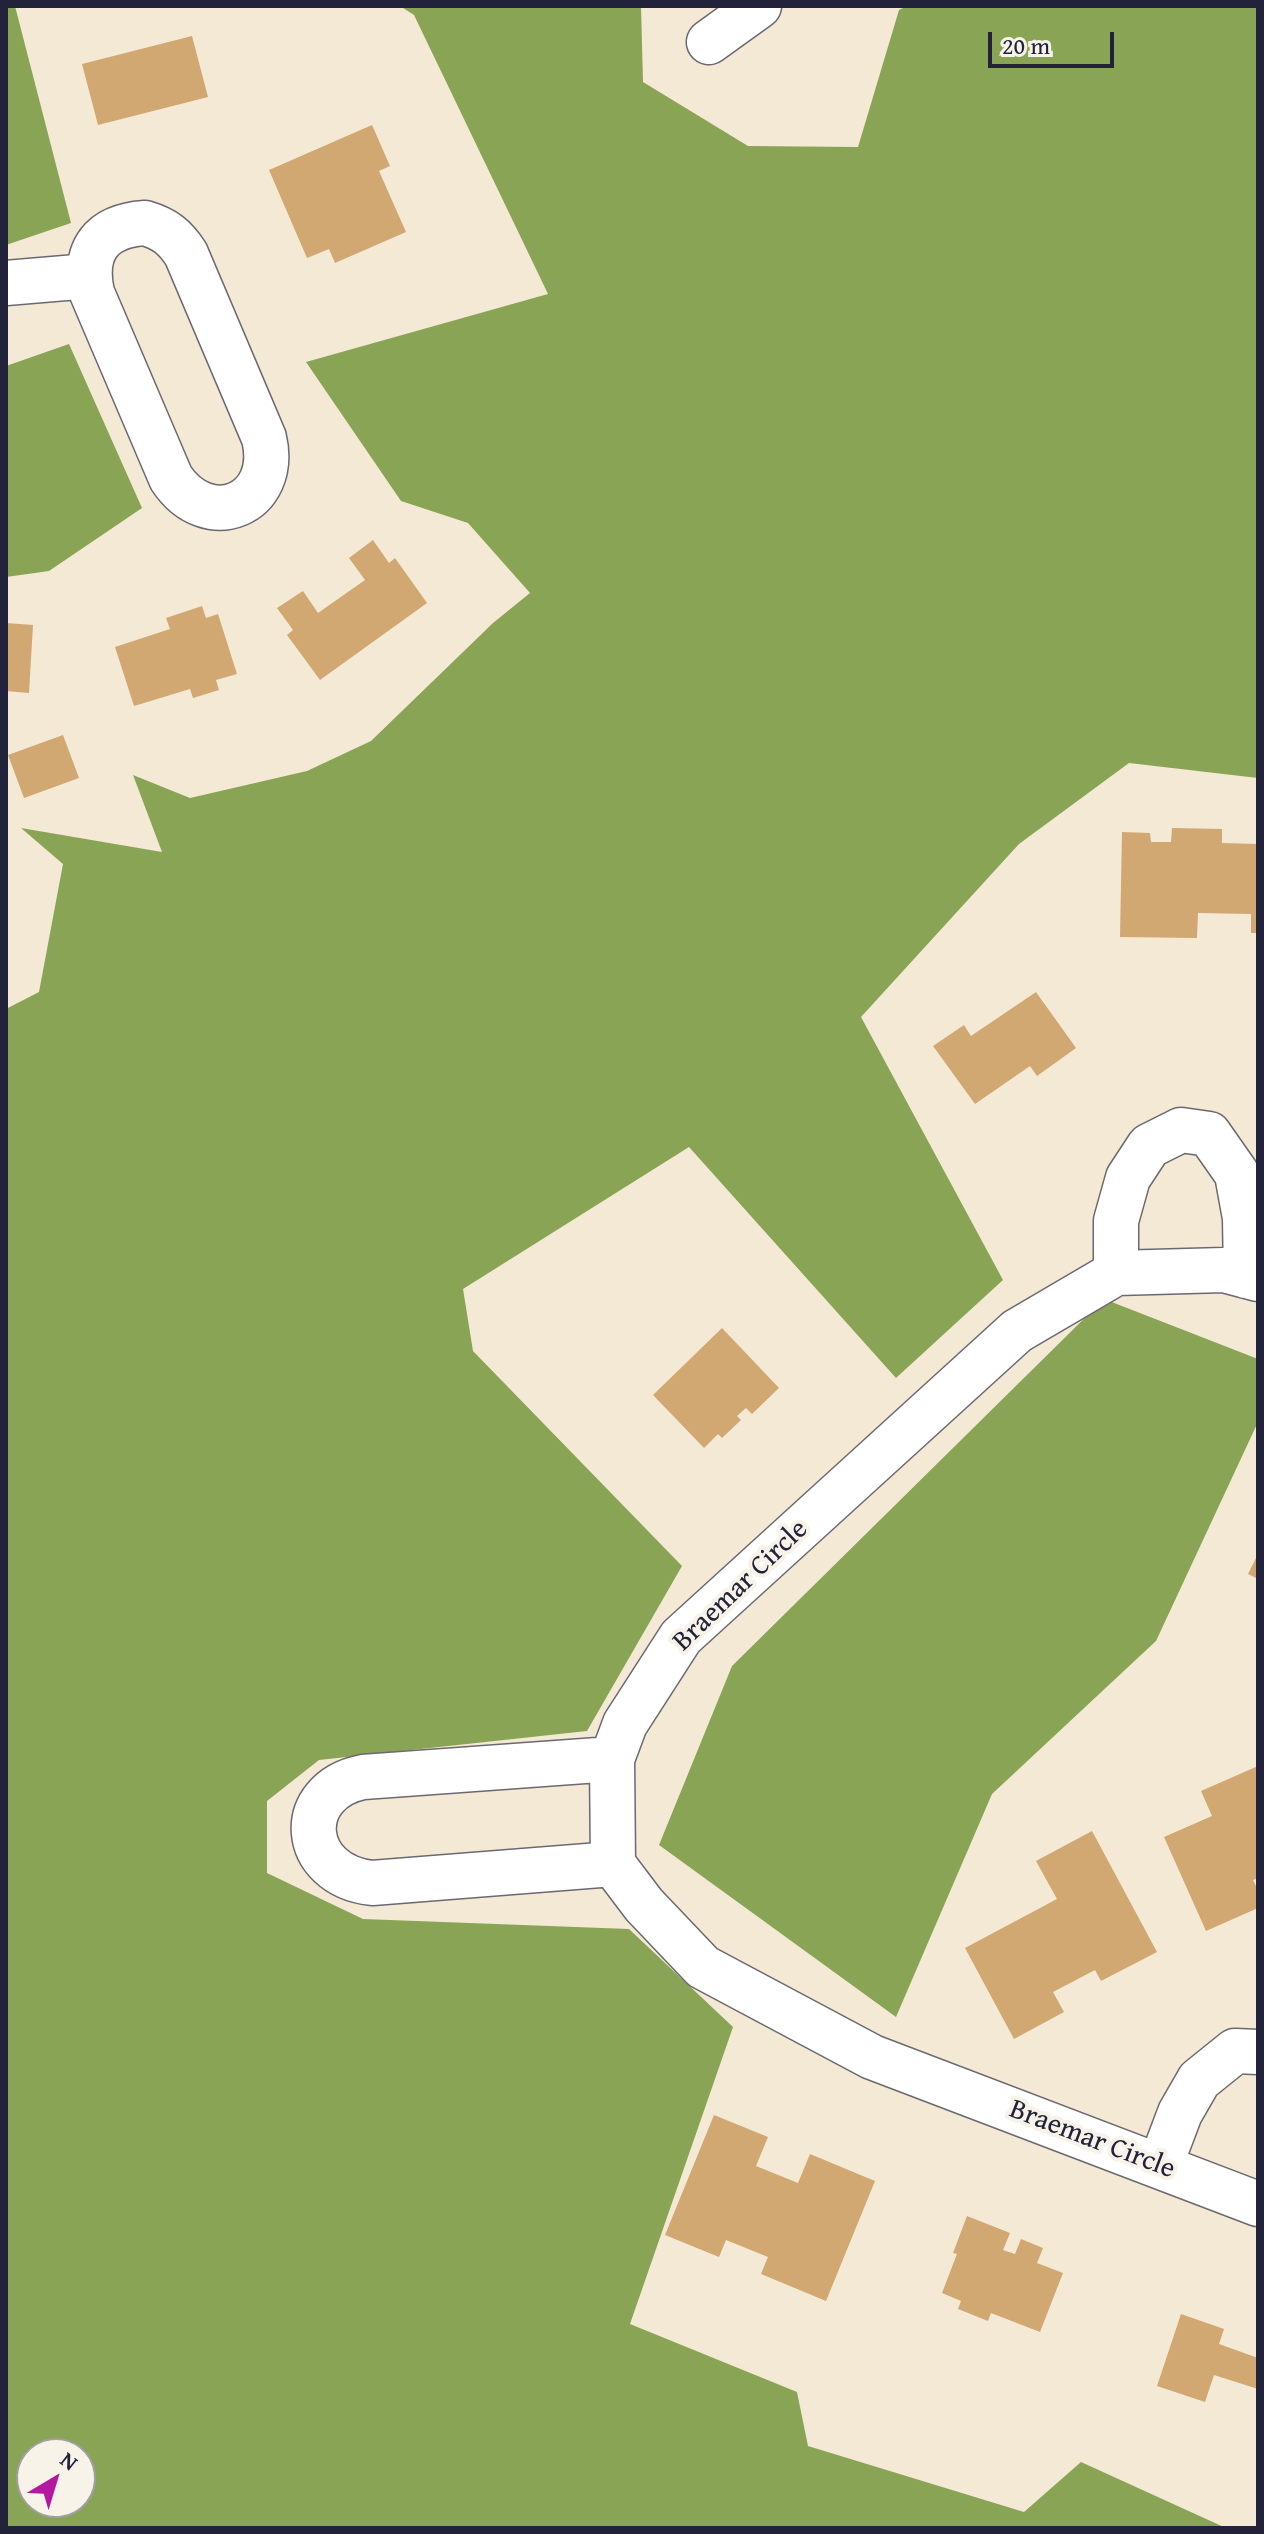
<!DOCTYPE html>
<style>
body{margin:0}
#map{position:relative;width:1264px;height:2534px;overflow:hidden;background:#f4e9d4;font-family:"Gentium Book Plus",serif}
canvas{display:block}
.frame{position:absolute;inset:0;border:8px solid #22223b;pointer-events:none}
.north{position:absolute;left:16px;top:2438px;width:80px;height:80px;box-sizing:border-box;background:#f7f3e8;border:2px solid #a29fa3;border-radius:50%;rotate:38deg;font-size:22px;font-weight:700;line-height:32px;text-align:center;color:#22223b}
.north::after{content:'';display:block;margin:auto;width:28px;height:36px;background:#b5179e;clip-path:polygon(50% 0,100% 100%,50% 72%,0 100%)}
.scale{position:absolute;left:988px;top:32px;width:126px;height:36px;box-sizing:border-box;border:4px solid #22223b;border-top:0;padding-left:10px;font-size:24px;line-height:28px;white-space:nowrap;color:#22223b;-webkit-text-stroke:6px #f7f3e8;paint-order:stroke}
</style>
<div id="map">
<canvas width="1264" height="2534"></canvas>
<div class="frame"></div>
<div class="north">N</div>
<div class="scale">20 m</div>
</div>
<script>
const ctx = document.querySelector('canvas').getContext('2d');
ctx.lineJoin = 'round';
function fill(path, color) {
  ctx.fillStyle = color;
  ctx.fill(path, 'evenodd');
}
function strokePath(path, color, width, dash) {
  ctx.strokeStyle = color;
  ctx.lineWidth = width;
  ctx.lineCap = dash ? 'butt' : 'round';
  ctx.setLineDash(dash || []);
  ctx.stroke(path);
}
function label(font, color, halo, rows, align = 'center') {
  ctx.font = font + ' "Gentium Book Plus",serif';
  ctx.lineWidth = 8;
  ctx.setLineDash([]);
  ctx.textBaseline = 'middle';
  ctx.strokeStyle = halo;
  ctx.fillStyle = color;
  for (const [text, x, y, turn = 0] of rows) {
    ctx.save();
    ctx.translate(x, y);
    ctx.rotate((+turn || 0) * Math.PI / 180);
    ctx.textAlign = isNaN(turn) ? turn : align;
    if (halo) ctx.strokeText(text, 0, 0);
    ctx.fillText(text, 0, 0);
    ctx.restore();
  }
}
fill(new Path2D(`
 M6,6H15L71,223L6,245Z
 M400,6H641L643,82L748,146L858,147L899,10L907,6H1258V778L1129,763L1019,844L861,1017L1003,1280L896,1378L689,1147L463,1289L473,1351L682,1566L587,1731L319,1760L267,1801V1873L363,1919L629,1929L733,2027L630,2324L797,2392L808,2446L1024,2512L1081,2462L1226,2528H6V1009L39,992L63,864L21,828L162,852L133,775L190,798L307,771L371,741L493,623L530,593L468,523L401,501L306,362L548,294L414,15ZM32,2454H80V2502H32Z
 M69,344L142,508L49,571L6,577V366Z
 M1104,1299L1258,1359V1422L1156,1641L992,1794L896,2017L659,1845L732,1666Z`), '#8aa455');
fill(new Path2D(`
 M192,36L208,97L98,125L82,64Z
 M372,125L390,166L379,171L406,232L335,263L329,249L307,258L269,170Z
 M373,540L389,563L395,558L427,603L320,680L287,635L293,630L277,608L303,591L318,613L365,580L349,558Z
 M202,606L206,618L218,614L237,674L216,680L219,690L193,698L190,689L134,706L115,647L170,629L166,618Z
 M6,623L33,625L29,693L6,691Z
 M63,735L79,778L24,798L8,755Z
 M1172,828L1222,829V843L1258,844V933H1251V914L1198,913L1197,938L1120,937L1122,832L1150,833L1151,842H1171Z
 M1036,992L1076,1048L1037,1076L1030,1066L975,1104L933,1046L964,1025L971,1036Z
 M722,1328L779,1388L752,1414L746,1408L737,1416L741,1420L722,1438L718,1434L704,1448L653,1395Z
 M1258,1554V1579L1248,1574Z
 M1258,1766V1878L1253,1880L1258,1890V1908L1206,1931L1164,1837L1212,1816L1201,1791Z
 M1092,1831L1157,1952L1101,1981L1095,1970L1053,1992L1064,2012L1014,2039L965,1948L1057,1899L1036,1861Z
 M714,2115L768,2137L756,2166L798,2183L810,2154L875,2181L826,2301L761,2274L768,2257L726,2240L719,2257L665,2235Z
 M967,2216L1010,2233L1003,2250L1015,2254L1021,2239L1043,2248L1037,2263L1063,2273L1040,2332L991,2313L988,2321L958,2309L961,2301L942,2293L957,2254L953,2253Z
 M1181,2314L1224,2329L1219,2344L1258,2358V2389L1214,2375L1205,2402L1157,2386Z`), '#d1a772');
const minor = new Path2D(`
 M709,42L759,6
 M145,223C165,229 175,237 186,254L264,438C280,505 208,534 171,478L92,293C83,250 101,226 145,223Z
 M6,283L89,276
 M1116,1273V1221L1128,1178L1149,1146L1181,1130L1209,1134L1237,1174L1245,1218L1246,1276
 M1258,1279L1224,1270L1116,1273L1017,1331L681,1637L625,1724L612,1759L613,1864L644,1905L703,1967L872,2057L1258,2204
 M612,1759L363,1777C293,1791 299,1875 372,1883L613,1864
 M1160,2166L1180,2113L1199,2080L1235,2051L1258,2052`);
strokePath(minor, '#6c6871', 47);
strokePath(minor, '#fff', 44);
label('28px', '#22223b', '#f7f3e8', [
 ["Braemar Circle",741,1586,-44],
 ["Braemar Circle",1092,2140,21]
]);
</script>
